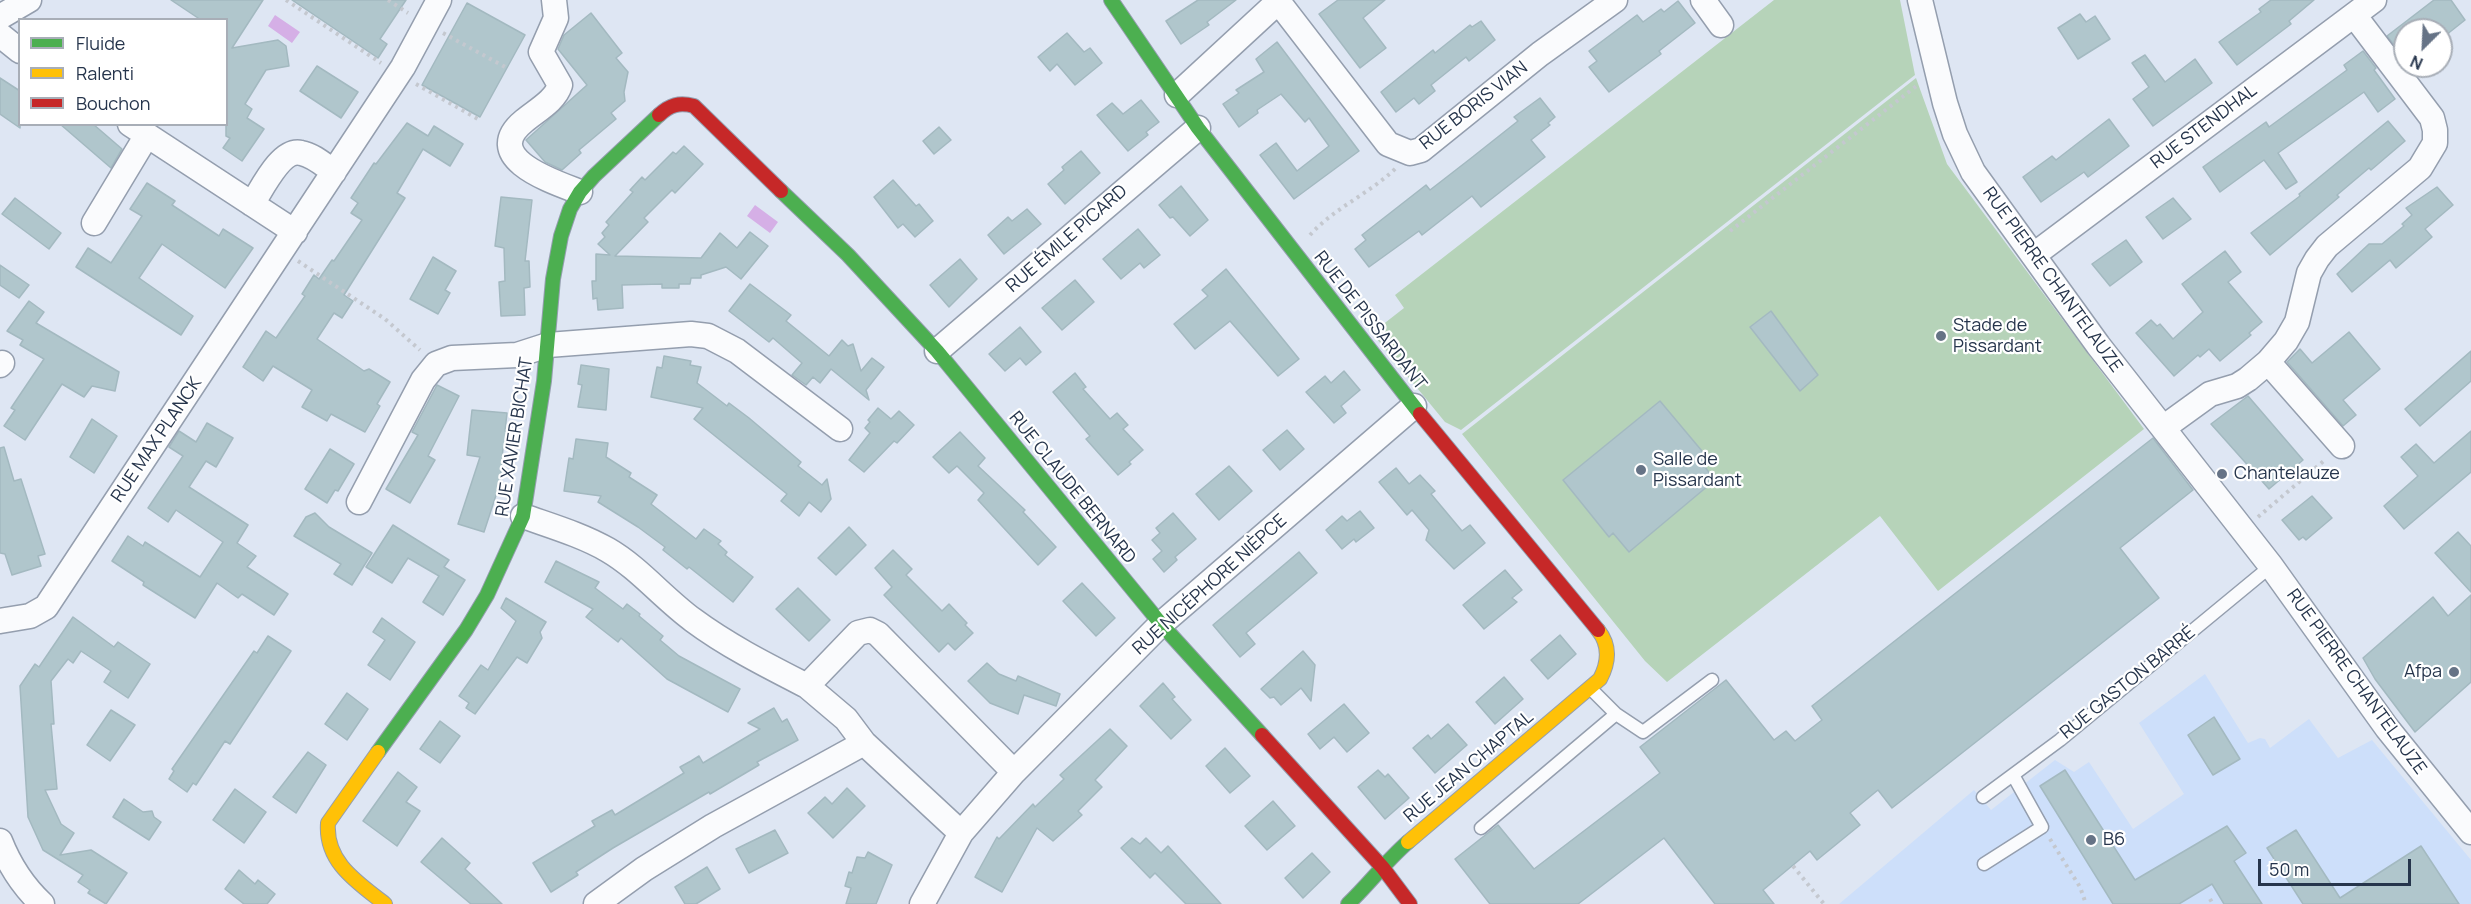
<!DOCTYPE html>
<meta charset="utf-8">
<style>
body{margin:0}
#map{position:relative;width:2471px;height:904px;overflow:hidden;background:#dee6f3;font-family:Manrope,sans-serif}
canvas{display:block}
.legend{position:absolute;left:18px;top:18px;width:210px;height:108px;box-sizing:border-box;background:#fff;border:2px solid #a8aeb7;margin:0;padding:8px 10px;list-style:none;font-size:18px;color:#26354c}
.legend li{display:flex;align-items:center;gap:12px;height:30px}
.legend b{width:30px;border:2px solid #a8aeb7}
.north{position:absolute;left:2393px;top:18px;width:60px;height:60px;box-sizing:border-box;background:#fff;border:2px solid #a8aeb7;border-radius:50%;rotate:204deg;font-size:16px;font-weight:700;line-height:24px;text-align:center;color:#26354c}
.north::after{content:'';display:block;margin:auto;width:21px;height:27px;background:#667386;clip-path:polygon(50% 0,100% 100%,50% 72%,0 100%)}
.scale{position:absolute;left:2258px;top:859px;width:153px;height:27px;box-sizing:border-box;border:3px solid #26354c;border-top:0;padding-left:8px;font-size:18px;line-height:21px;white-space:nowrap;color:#26354c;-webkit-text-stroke:4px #fff;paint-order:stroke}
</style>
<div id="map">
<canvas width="2471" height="904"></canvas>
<ul class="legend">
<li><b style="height:8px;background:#4caf50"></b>Fluide</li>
<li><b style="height:8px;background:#ffc107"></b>Ralenti</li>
<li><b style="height:8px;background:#c62828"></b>Bouchon</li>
</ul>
<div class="north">N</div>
<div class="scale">50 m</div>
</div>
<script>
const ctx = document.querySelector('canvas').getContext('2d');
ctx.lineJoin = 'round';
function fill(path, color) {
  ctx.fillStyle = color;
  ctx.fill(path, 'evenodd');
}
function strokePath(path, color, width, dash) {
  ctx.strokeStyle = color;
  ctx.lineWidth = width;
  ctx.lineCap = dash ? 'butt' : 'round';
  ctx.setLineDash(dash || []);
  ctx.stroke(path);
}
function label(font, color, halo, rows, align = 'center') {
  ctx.font = font + ' Manrope,sans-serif';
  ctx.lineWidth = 4.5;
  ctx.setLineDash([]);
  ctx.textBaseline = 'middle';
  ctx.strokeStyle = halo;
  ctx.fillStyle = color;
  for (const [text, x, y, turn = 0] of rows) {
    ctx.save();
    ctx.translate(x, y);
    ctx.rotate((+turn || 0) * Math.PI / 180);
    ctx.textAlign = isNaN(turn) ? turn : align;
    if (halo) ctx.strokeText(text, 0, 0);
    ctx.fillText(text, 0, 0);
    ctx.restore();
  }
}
fill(new Path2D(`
 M2205,674L2248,743L2260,738L2265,739L2270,748L2309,719L2338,758L2372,740L2471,860V904H1839L1974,790L1991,810L2055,760L2074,772L2089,762L2133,829L2184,794L2139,723Z`), '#cddffa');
fill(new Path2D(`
 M1774,0H1900L1915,75L1461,430L1445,422L1372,333L1404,308L1395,295Z
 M1916,78L1947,164L2144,429L1938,591L1880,516L1667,682L1645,661L1462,434Z`), '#b6d3b9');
fill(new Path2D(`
 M275,15L300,32L292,43L268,26Z
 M755,205L778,222L770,233L747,216Z`), '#d5afe6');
const building = new Path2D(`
 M171,0H263L232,48L278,40L286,46L289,66L266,70L245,104L252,109L247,118L264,129L242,161L223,148L230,138L226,136V20H201Z
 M292,0H406L380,39L387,44L378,58Z
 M1198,0H1236L1207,22L1209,25L1181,44L1166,21Z
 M1338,0H1385L1363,18L1386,48L1360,68L1319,14Z
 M2271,0H2314L2289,21L2291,24L2237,65L2219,42L2261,12L2259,9Z
 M2434,0H2451L2465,20L2441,39V30H2405V47L2399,51L2387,36Z
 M1678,1L1695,23L1659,51L1661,54L1609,92L1589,67L1597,61L1589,51L1637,15L1643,22L1661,9L1664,12Z
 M467,3L525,35L480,117L422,85Z
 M591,13L622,53L616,58L628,72L624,92L625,101L611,113L616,119L579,150L581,153L562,170L545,162L526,140L587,85L558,49L564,35Z
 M2080,14L2086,22L2095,16L2110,39L2078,59L2058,28Z
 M1481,21L1495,40L1469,61L1466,57L1431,85L1435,91L1419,104L1414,98L1396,112L1381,92L1433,50L1435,53L1470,25L1472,27Z
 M1067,33L1084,52L1090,48L1102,63L1075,85L1057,64L1050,71L1038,57Z
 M1277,42L1359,151L1294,199L1260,155L1276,143L1297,171L1329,146L1309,118L1305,122L1281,94L1257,110L1258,113L1239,127L1223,104L1239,93L1236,90L1264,72L1256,59Z
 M2363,51L2376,68L2374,70L2395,99L2378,112L2364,92L2278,153L2297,182L2286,189L2264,160L2220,192L2203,167L2266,122L2269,127L2347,70L2344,65Z
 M2145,55L2165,82L2195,59L2212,83L2153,126L2133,99L2149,87L2132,63Z
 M317,66L358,92L341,118L300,91Z
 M0,78L20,91V128L0,114Z
 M1540,98L1555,117L1548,123L1550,125L1531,140L1545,157L1481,207L1472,196L1422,235L1419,231L1369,267L1355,249L1366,240L1362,235L1426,185L1430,190L1470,159L1518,121L1514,117Z
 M1141,100L1159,122L1146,132L1148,135L1128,151L1097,115L1112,103L1123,114Z
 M2109,119L2129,146L2088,177L2084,172L2041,202L2023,177L2052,156L2056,160Z
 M2388,121L2405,141L2371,170L2369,168L2337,195L2339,197L2270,255L2251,233L2300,196L2299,194Z
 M407,123L428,136L434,126L463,144L450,166L423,149L397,193L405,198L344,295L353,301L342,318L334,313L317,339L364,371L369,369L390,382L377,404L380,406L365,432L331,414L327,421L302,407L312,390L273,366L263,381L243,367L266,331L276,338L305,296L302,294L314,275L319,279L332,260L334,261L362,220L351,213L358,203L351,198L374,163L376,164Z
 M60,124H93L122,149L111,168Z
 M939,127L951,140L934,154L923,141Z
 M684,146L703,164L675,193L672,190L644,218L648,222L615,256L701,258L720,233L737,248L750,232L768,246L741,279L726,267L701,275V278H691L690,284H679V288H662V284L622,285L623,308L598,310L597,298L593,299L592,281H596V254L610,255L598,244L605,237L602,233L609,225L606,222L633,192L630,190L642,177L645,180L673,152L676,154Z
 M1081,151L1100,173L1065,204L1048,184L1064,170L1062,167Z
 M893,180L916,206L919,204L933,221L915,237L903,224L898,228L874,197Z
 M147,183L175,201L172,205L219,236L223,229L253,248L225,288L162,244L139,278L193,316L181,335L76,267L88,248L111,263L142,216L130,209Z
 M1181,186L1208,220L1190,236L1173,217L1170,218L1159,205Z
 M2437,187L2453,205L2425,229L2432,237L2396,268L2390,260L2352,292L2337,274L2369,244H2382L2404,226L2402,224L2412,215L2406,208Z
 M501,197L532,200L525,261H529L530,287L524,288L525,315L501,316L499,282L505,281L504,248L495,246Z
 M15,198L61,233L49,249L2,214Z
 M2173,198L2191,219L2163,239L2146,217Z
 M1027,209L1041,224L1004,254L988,235L1008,217L1012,221Z
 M1138,229L1160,255L1144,268L1140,263L1121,279L1103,259Z
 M2126,240L2142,262L2110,286L2092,264Z
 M2225,251L2241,272L2228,282L2262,322L2249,333L2251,335L2220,361L2209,349L2200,357L2198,355L2174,376L2136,333L2151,320L2157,326L2160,324L2173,339L2203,312L2182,284Z
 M433,257L456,271L445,290L450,293L438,314L410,299Z
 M960,259L977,279L949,307L930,285Z
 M0,265L29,285L19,298L0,285Z
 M1226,269L1299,359L1278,376L1230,321L1195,349L1174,324L1208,296L1202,290Z
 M1075,280L1094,302L1062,330L1042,308Z
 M750,284L791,315L786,321L829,356L842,340L848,346L853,344L861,371L872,358L884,367L866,390L869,400L831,369L820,383L813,377L806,385L792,375L802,363L773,338L769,342L729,311Z
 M29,301L44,312L36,323L119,372L115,391L92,386L84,397L62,384L25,440L4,426L15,410L11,408L44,359L20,345L23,340L7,331Z
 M1771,311L1818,375L1800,391L1750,327Z
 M1020,327L1041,352L1026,365L1020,358L1005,371L989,354Z
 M2349,332L2380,369L2343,400L2356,415L2343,426L2287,362L2300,349L2312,363Z
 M2471,351V381L2420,426L2405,409Z
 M664,356L691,361L690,365L701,367L697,383L727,406L729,403L749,418L801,462L798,466L822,485L827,479L831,499L821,512L809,502L799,516L781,501L787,494L694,419L703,408L651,397L657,367L662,368Z
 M581,365L609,369L606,410L578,407L582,385L578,384Z
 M1344,371L1360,390L1341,406L1346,413L1334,423L1306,392L1325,376L1331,383Z
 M1075,373L1086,387L1083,389L1110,419L1117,413L1128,425L1123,429L1143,450L1129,462L1131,464L1118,475L1086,439L1090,436L1053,392Z
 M437,385L459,396L428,456L435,460L410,503L386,489L418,435L412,432Z
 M2248,396L2303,460L2269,489L2211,424Z
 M1660,401L1707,457L1701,462L1715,480L1629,552L1613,533L1609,537L1563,480Z
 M878,408L891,419L899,411L914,425L897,443L894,441L864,472L849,460L870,433L865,428L870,422L868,420Z
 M472,410L507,413L505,431H510L508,448H503L500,483L484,532L458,524L480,457L467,455Z
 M92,419L117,436L94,473L70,457Z
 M207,423L233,438L216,467L206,461L189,487L248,525L237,543L256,556L247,567L288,594L274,615L242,594L238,598L217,583L195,618L143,585L144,582L112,561L128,536L143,546L145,542L200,577L223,542L176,510L168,522L148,508L183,456L169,447L179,431L196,442Z
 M1287,430L1304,449L1280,470L1263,450Z
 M2471,431V472L2404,529L2384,506L2418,476L2401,457L2416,444L2434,463Z
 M960,432L985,458L978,466L1025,510L1023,512L1056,547L1038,565L978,500L984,493L957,466L949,473L933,457Z
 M2153,438L2193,490L2120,548L2159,598L1892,808L1878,790L1850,813L1860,825L1817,860L1810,851L1763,890L1774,904H1715L1664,838L1578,904H1490L1455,859L1498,825L1534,869L1660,773L1640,747L1726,680L1774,740L1786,731L1795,741L1822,720L1812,706Z
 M576,439L608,443L606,457L631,473L629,477L657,495L651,504L696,539L704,529L721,541L718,544L727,552L725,555L753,577L733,602L689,567L687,569L663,550L665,547L638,527L598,502L601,496L564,491L569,458L573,459Z
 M4,447L14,481L21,479L45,554L38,556L41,566L12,575L5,554L0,553V448Z
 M330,449L354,464L338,491L335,490L327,503L305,489Z
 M1229,466L1252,491L1219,520L1196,494Z
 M1396,468L1409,484L1420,475L1435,491L1431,494L1462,531L1470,525L1485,543L1454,569L1426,540L1429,530L1412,510L1407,515L1379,482Z
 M2312,496L2332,518L2306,540L2303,537L2299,540L2282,520Z
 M1360,511L1374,528L1356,542L1354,539L1342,549L1326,530L1342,516L1347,521Z
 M315,513L329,527L372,553L352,585L334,574L341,564L294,536L306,517Z
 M1173,513L1196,539L1175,557L1177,560L1164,572L1153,559L1162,551L1152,540L1160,533L1156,528Z
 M393,525L449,560L444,567L465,580L443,615L423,602L439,576L408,558L392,583L366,567Z
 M849,527L866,545L836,575L818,558Z
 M2458,532L2471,546V592L2435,553Z
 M893,550L912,569L906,575L942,611L949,604L967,623L965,625L973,633L955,650L948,643L939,652L884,595L892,587L875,568Z
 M1299,552L1317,573L1246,633L1255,644L1240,657L1213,625Z
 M556,561L599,582L595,588L623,609L627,604L640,614L639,616L663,636L660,640L679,656L740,689L728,712L667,679L621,638L618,642L586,617L593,609L545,582Z
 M1505,570L1522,590L1512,598L1517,602L1484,629L1463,605Z
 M1082,583L1115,618L1096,636L1063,601Z
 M798,588L830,620L809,641L776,609Z
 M2471,595V682L2415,732L2375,679L2363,658L2433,597L2448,616Z
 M506,598L546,622L540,632L542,638L527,663L517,657L475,714L466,708L469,703L459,696L481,665L488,670L516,621L501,608Z
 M73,617L114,647L118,642L150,664L128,698L104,682L111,671L81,651L73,663L68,659L51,681L54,724H51L57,789L45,790L61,824L74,833L60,855L91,850L127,873L106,904L88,893L90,890L78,882L83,875L43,850L28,817L20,686L35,664L39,667Z
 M382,618L415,642L390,680L368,665L385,640L373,632Z
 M1560,635L1576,654L1548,679L1531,660Z
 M268,636L291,651L230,744L225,741L196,785L193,783L187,792L169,779L174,771L172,769L254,651L257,653Z
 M1303,651L1315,665L1311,701L1301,688L1281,705L1274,697L1270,698L1261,689Z
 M987,663L999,674L1016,681L1018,676L1060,694L1056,706L1024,695L1018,714L990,703L968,681Z
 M1504,677L1523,699L1495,724L1476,702Z
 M1163,683L1175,697L1172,699L1191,720L1171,739L1140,706Z
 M347,693L368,709L347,740L325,724Z
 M1344,704L1369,733L1347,752L1334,737L1320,749L1308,734Z
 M774,708L782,722L787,719L798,740L757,762L759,765L710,794L709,792L613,848L576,872L578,875L551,892L533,863L595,826L592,821L612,810L615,815L684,773L680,767L691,761L699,756L703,763L760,729L748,723Z
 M111,710L135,725L110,761L87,745Z
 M2214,717L2240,759L2213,775L2188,735Z
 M440,721L460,736L440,763L420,749Z
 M1448,724L1467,745L1435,773L1413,748L1428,735L1431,739Z
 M1110,729L1127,746L1095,780L1102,787L1078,811L1082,815L1053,841L1037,828L1002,892L975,877L997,837L999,839L1033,804L1035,807L1064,779L1060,775Z
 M1225,748L1250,776L1230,793L1206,766Z
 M308,752L326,765L296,813L273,797Z
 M1378,770L1385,777L1388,774L1409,798L1385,819L1358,787Z
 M2065,770L2135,880L2227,826L2246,853L2234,861L2262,904H2224L2212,884L2179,904H2113L2040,786Z
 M398,772L417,787L406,802L420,811L397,846L363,821Z
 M847,788L865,806L833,838L808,813L825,797L832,804Z
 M235,789L266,812L244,843L213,820Z
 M124,799L143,812L152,811L154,817L161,822L149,840L113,817Z
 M1273,801L1295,826L1267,850L1245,826Z
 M775,830L788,853L749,873L736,849Z
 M2296,830L2340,898L2421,846L2459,904H2303L2267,848Z
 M442,838L470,863L465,869L502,904H471L421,862Z
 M1132,838L1140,844L1146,838L1161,853L1168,846L1221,904H1186L1155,873L1150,878L1121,848Z
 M868,852L892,865L876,904H846L851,888L845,886L849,872L852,873L857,857L865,858Z
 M1312,853L1330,872L1303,898L1285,878Z
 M707,867L720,889L696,904H685L675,887Z
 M239,870L255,884L258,880L275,894L267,904H244L225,889Z`);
fill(building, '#b0c6cc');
strokePath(building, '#a3b9c0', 1.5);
const lane = new Path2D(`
 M1591,689L1616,714L1643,732L1712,680
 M1983,797L2060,740L2271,566
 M1481,828L1616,714
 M1984,864L2042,827L2013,775`);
const street = new Path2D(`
 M554,0L556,18L541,52L560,85C555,101 537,110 524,121C479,158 554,182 580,192
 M1277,0L1388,144L1410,153L1421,150L1540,54L1615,0
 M1703,0L1721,25
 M1920,0L1945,103L1955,134L1973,172L2098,345L2271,566L2387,728L2471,832
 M0,17L29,0
 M0,35L20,51
 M1177,95L1280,0
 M130,124L295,232
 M252,204C262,189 281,148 301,153C313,155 324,165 334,172
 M94,223L147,135
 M2035,254L2374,0
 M937,351L1198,128
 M2268,362L2342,446
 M0,365L2,363
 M2163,428L2210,394L2237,386L2248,379L2268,362L2286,341L2297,322L2309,273L2317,259L2327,246L2420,168L2435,143V130L2432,118L2354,15
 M359,502L423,380L436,364L452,358L517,355L548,345L691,334L708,336L737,351L840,429
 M523,516C551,526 582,535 608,550C639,568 663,598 693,620C728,646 768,666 807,686
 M0,621L30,616L46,607L403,67L439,0
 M961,833L864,743L846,719L807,686L858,633L870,630L878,634L1014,772
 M0,841C9,864 24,887 42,904
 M596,904L644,869L713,826L864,743
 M922,904L961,833L1014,772L1161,624L1414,406`);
const fast = new Path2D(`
 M1111,0L1198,128L1420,414
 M781,191L848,255L937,351L1161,624L1262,735
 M378,752L466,630L487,595L523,516L544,381L553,279L561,236L570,209L580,192L594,176L659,115
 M1348,904C1369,884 1386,861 1408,842`);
const slow = new Path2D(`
 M378,752L328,823C325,862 357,882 385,904
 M1408,842L1600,679C1609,662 1610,645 1598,630`);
const jam = new Path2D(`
 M659,115C670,105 679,102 694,106L781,191
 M1420,414L1598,630
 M1262,735L1383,868L1410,904`);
strokePath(lane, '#949eae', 15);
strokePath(street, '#949eae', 27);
strokePath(fast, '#949eae', 16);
strokePath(slow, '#949eae', 16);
strokePath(jam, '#949eae', 16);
strokePath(new Path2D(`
 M286,0L381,63
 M388,0L408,13
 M443,33L507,68
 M416,84L478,119
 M1730,231L1919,84
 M1310,235C1334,208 1369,194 1396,168
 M298,261L385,319L420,350
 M2258,517L2326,459
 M2050,839L2080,887L2086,904
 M1793,866L1824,904
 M2210,899L2213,904`), '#c4c8cf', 4, [3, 4.5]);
strokePath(lane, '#fafbfd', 12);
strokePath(street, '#fafbfd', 24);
strokePath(fast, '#4caf50', 14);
strokePath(slow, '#ffc107', 14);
strokePath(jam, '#c62828', 14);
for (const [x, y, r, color] of [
 [1941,336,6,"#667386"],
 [1641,470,6,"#667386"],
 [2222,474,6,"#667386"],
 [2454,672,6,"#667386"],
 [2091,840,6,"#667386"]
]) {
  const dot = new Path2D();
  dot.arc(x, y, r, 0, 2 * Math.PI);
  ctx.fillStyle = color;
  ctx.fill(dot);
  strokePath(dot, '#fff', 2);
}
label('18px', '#26354c', '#fff', [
 ["RUE BORIS VIAN",1474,106,-38],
 ["RUE STENDHAL",2204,127,-37],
 ["RUE ÉMILE PICARD",1067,239,-41],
 ["RUE PIERRE CHANTELAUZE",2052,280,54],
 ["RUE DE PISSARDANT",1370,321,52],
 ["RUE XAVIER BICHAT",515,437,-81],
 ["RUE MAX PLANCK",157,440,-56],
 ["RUE CLAUDE BERNARD",1072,488,51],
 ["RUE NICÉPHORE NIÈPCE",1210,585,-42],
 ["RUE PIERRE CHANTELAUZE",2356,682,54],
 ["RUE GASTON BARRÉ",2128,683,-39],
 ["RUE JEAN CHAPTAL",1469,767,-40]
]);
label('18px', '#26354c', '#fff', [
 ["Stade de",1953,326],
 ["Pissardant",1953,347],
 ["Salle de",1653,460],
 ["Pissardant",1653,481],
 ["Chantelauze",2234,474],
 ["Afpa",2442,672,"right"],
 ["B6",2103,840]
], 'left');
</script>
